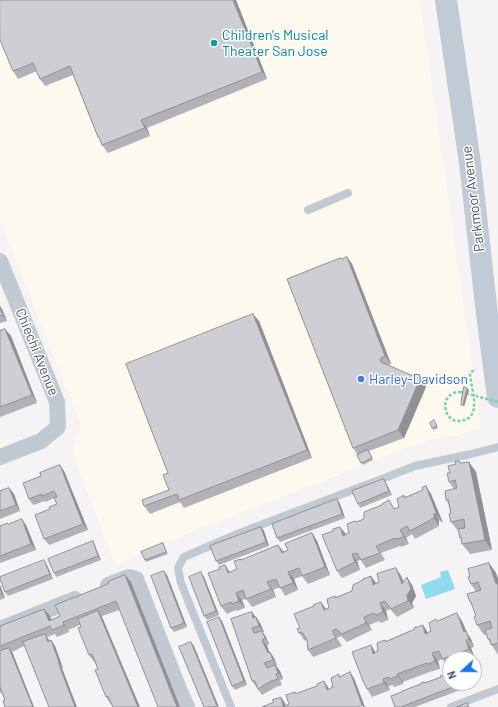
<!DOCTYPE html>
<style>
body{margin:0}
#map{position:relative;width:498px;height:707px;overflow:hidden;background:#f5f3f3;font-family:Barlow,sans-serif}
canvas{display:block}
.north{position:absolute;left:442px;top:651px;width:40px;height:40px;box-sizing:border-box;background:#fff;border:1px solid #b7bbc0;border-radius:50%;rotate:249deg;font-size:11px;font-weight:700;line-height:16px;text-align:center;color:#4a5661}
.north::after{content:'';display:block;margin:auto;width:14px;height:18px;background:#1a73e8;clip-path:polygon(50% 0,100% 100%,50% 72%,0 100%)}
</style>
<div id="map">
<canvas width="498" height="707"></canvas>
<div class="north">N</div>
</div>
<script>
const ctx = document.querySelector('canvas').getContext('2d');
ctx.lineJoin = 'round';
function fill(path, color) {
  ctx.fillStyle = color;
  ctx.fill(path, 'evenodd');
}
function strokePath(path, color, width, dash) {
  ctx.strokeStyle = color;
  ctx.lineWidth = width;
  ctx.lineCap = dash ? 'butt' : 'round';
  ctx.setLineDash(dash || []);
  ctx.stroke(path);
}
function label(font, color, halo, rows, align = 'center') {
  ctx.font = font + ' Barlow,sans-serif';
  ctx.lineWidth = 3;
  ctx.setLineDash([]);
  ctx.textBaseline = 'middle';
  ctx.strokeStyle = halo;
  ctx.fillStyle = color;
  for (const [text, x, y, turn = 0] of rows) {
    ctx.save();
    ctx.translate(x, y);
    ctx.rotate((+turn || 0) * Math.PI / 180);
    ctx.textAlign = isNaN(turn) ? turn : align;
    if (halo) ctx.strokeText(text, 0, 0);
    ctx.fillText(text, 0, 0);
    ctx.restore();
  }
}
fill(new Path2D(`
 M0,0H419L421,8L481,427L457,436L431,439L140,552L116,567L72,452L81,425L0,220Z`), '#fdf9ef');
fill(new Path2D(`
 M448,570L455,589L426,599L421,585L441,577L440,572Z`), '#90daee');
strokePath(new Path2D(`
 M461,392C458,392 455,392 452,394C440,400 445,421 458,421C461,421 463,420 465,420C471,418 474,412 474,406C475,397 471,384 470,375L471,372L476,370`), '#7ad0a6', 2.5, [3, 2]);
strokePath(new Path2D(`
 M308,210L348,193
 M231,707L181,583L178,568L184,557L242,532L374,482L415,466L471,454L498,447
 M451,707L498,689`), '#c1cad2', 8);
strokePath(new Path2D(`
 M0,261L57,402L58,427L41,441L0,457
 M108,585L129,577L136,579L179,689L187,707
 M0,629L75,599`), '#c1cad2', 16);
strokePath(new Path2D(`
 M446,0L470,163L487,314L498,397`), '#c1cbd6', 22);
strokePath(new Path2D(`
 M461,392L498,402`), '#7ad0a6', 2.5, [3, 2]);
fill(new Path2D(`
 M0,0H236L267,79L147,128L150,136L108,153L102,145L101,141L98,137L73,75L45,86L40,79L37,71L18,79L13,71Z
 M347,257L352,264L391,364L388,365L426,387L404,438L369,451L373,460L363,465L361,463L358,455L353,448L341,259Z
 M0,306L2,309L7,321L0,323Z
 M259,321L312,458L184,508L180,502L150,514L144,506L169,490L168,473Z
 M5,329L11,336L37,403L0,417V331Z
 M435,423L438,428L434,430L432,428Z
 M469,462L476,472L492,550L470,554L462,544V541L460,538L459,532L451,522V513L448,503L446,500L454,489L449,482L450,473L460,463Z
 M64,471L88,530L49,545L44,539L50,509L57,504L54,498L46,502L45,501L33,505L29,499Z
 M384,479L392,495L360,508L358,504Z
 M426,486L431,494L443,523L439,520V526L415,539L412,534L406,538L409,544L401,547L400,546L381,553L385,560L366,568L361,560L357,561L360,570L342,578L337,571L333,531L346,534L349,533L356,522L399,507L404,495L405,497L423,490L422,488Z
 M9,488L14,494L20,511L0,519V491Z
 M337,499L340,504L345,518L280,542L277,538Z
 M8,524L26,525L36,550L0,563V526Z
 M261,527L264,531L269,546L219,565L216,561Z
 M312,533L317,541L330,575L308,584L302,576L294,579L298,590L285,596L280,587L273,590L276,597L252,607L246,599L242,600L245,608L237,611L236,610L227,614L221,606L220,569L225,565L230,572L237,569L241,559L242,560L283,552L288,550Z
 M93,541L95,546L101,560L56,577L54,573Z
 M163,543L168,554L146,562L145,560Z
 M489,563L496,573L498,579V655L488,639L486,634L484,635L477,625L476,616L473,607L470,602L476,592L471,584L470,576Z
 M47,565L53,579L8,596L5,592Z
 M396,568L401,576L404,582L412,585L416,596L412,603L414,608L397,617L390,609L386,611L388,620L381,623L379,621L369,625L372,630L347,642L341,636L337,638L342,646L313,657L308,650L307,640L305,641L299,633L300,628L326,609L329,608L335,596L336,597L376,583L379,582Z
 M201,572L204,577L219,615L207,620L204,616Z
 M125,575L131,582L119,610L102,616L103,619L112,704L111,705L106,697L98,669L95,662V663L89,655L80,625L68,630L69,632L57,637L55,634L47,637L49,641L51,640L55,646L63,668H62L24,646L12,652L13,654L34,707H5V700L2,692L0,693V626L44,609L50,616L51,620L60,616L108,584Z
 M167,575L187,627L174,632L171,628Z
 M0,585L5,598L0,600Z
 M252,612L260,623L264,632H262L266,637L269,644L267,646L269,652H270L274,658L277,666H276L280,671L283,679L280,680L282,685L276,687L262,695L252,681Z
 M222,621L247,685L235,690L232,686Z
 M437,621H462L467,633L471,639L474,647L471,648L474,656L467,659H450V665L447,666L442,659L438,661L440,669L433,671H432L403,682V684L394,687L393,685L388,686L390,690L372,697L367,689L376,652L378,651L385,640L386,641L415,629L423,625L428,633L431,631Z
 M444,676L450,683H461L463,689L415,707H395L405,690Z`), '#b0b2b7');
fill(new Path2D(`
 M233,0H236L267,79L262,72Z
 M141,120L147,128L150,136L145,128Z
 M347,257L352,264L391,364L385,356Z
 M0,306L2,309L7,321L3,315L0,308Z
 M253,314L259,321L312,458L307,450Z
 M5,329L11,336L37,403L32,395Z
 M420,379L426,387L404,438L398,430Z
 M467,388L469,390L464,407L463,405Z
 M469,462L476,472L492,550L485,540Z
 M60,465L64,471L88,530L83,524Z
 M384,479L392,495L389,491Z
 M426,486L431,494L443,523L437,515Z
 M9,488L14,494L20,511L16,505Z
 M337,499L340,504L345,518L342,514Z
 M434,513L439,520V526L434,518Z
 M22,519L26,525L36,550L31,544Z
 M261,527L264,531L269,546L266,542Z
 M340,527L346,534L343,536Z
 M400,530L406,538L409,544L404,537Z
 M312,533L317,541L330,575L325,567Z
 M93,541L95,546L101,560L98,556Z
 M278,545L284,552L282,553Z
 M352,554L357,561L360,570L355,562Z
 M44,560L47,565L53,579L50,574Z
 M489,563L496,573L498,579V587L496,584Z
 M225,565L230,573H228Z
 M396,568L401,576L408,591L402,584Z
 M164,571L167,575L187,627L184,623Z
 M201,572L204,577L219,615L216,611Z
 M288,572L294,579L298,590L293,583Z
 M125,575L131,582L180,707H177Z
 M371,576L376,583L373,585Z
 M407,577L412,585L416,596L412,603L414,608L408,601L407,595Z
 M267,582L273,590L276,597L271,589Z
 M0,585L5,598L2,594L0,588Z
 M236,593L242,600L245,608L239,601Z
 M321,602L326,609L324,610Z
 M380,603L386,611L388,620L383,612Z
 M44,609L50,616L54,628L49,621Z
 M98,611L103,619L140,707H138Z
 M252,612L256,618H253Z
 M457,613L462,621L467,633L471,639L474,647L464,632Z
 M219,617L222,621L247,685L244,681Z
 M256,617L260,623L264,632L259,626Z
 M364,617L369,625L372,630L366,623Z
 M63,622L68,630L69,632L64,625Z
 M423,625L428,633L425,634Z
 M262,631L266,637L269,644L265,638Z
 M45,634L49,640L52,648L48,642Z
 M51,640L55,646L63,668L59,662Z
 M262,640L267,646L272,659L268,653Z
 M466,640L471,648L474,656L469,649Z
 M191,642L194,646L219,707H218L217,706Z
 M371,645L376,653L373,654Z
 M9,648L13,654L34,707H33Z
 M270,652L274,658L277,666L273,660Z
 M432,653L438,661L440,669L435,661Z
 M58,662L62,668L77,707H75Z
 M275,665L280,671L283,679L278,673Z
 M350,672L354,678L365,707H363L362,705Z
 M397,674L403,682V684L398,676Z
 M383,679L388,686L390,690L384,683Z
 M324,681L328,687L331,696L327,690Z
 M281,697L285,703L286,707H283Z`), '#909195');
const building = new Path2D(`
 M0,0H233L262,72L141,120L145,128L102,145L99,137H98L70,66L40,79L33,63L13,71L0,40Z
 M347,257L385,356L380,359L381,362L420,379L398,430L353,448L287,279L340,258L341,259Z
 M0,308L3,315L0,316Z
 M253,314L307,450L179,500L177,494L144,506L142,500L169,490L163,475L168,473L126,364Z
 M5,329L32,395L0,407V331Z
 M464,387L467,388L463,405H461V403Z
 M434,420L437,426L432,428L430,423Z
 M368,450L372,458L361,463L357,455Z
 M459,461L460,463L469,462L485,540L462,544L461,537L460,538L458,529L465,528L464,519L451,522L449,514L451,513L448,499L446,500L445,491L457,488L455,480L449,482L447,473H450L448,466L456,464L455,462Z
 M60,465L83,524L44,539L35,515L50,509L49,507L57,504L54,498L57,497L54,491L42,496L41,494L29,499L23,483L41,476L40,473Z
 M384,479L389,491L358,504L352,491Z
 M426,486L437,515L434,513V518L410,531L407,526L400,530L404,537L396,539L395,538L376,546L380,553L361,560L357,553L352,554L355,562L337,571L322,535L333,531V529L340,527L343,536L349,533L347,524L355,521L356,522L364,519V512L382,505V504L389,500L394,509L399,507L397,499L404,495V498L423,490L422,488Z
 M9,488L16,505L0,511V491Z
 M337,499L342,514L277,538L272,524Z
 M22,519L31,544L0,556V526L7,523L8,524Z
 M261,527L266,542L216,561L210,546Z
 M312,533L325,567L302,576L299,568L288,572L293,583L280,588L276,579L267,582L271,589L246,599L243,590L236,593L239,601L232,604L231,602L221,606L208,573L220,569L219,567L225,565L228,573L237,569L234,561L241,559V560L278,545L282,553L288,550L285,544Z
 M93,541L98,556L54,573L48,559Z
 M163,543L166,552L145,560L141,552Z
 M44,560L50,574L5,592L0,579V577Z
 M489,563L496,584L497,583L498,585V643L491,645L490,639H488L485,630L492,628L490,621L477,625L474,617L476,616L471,602H470L467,594L481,590L478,582L471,584L468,577L470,576L468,569Z
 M396,568L402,584L407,577L411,589L407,595L408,601L391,609L385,601L380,603L383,612L376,615L374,613L364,617L366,623L342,634L336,629L332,631L336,638L308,650L307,640L302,632L299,633L297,629L300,628L294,614L314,606L313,605L321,602L324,610L329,608L327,599L335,596V598L352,591L353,585L363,580V579L371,576L373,585L379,582L377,574Z
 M164,571L184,623L171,628L151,576Z
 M201,572L216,611L204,616L189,577Z
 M125,575L177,707H158L116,601L63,622L64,625L52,630L50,626L0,646V626L44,609L49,621L60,616L55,605L108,584V582Z
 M0,588L2,594H0Z
 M98,611L138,707H113L108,696L106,697L95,670L98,669L92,654L89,655L78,628L81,627L78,619Z
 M252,612L253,618L256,617L259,626L252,628L254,633L262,631L265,638L262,640L268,653L270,652L273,660L264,663L267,668L275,665L278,673L276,674L278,679L271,681L258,689L255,681H252L231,619Z
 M457,613L464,632L466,631L469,639L466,640L469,649L442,659L439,651L432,653L435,661L428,664L427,663L397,674L398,676L389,679L388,677L383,679L384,683L367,689L363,681L352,652L371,645L373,654L378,651L377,643L385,640V642L415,629L414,628L423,625L425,634L431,631L429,623L436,619L437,621Z
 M219,617L244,681L232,686L207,622Z
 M45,634L48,642L51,640L59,662H58L75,707H49L23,642Z
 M191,642L217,706L214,707H204L179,647Z
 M9,648L33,707H5L3,701L5,700L0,687V651Z
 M350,672L362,705L358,707H262L274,702L272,700L281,697L283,707L289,704L286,695L295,692V694L317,686V684L324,681L327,690L333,687L331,678L339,674V677Z
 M450,673V683H460V684L401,707H395L391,696L402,692V691L405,690L421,684V683L424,682L425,683L441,677L440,676L443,675V676Z
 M467,703L469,707H457Z`);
fill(building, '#cdcfd5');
strokePath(building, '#909195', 1);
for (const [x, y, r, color] of [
 [214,43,4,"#0f9aa8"],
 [361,379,4,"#3f7fe0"]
]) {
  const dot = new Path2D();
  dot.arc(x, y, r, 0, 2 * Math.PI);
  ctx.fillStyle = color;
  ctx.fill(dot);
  strokePath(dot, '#fff', 1.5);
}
label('14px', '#0d838f', '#fff', [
 ["Children's Musical",222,35],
 ["Theater San Jose",222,51]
], 'left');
label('14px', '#4a5661', '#fff', [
 ["Parkmoor Avenue",473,199,-97],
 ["Chiechi Avenue",37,352,68]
]);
label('14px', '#366cbe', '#fff', [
 ["Harley-Davidson",369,379]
], 'left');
</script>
